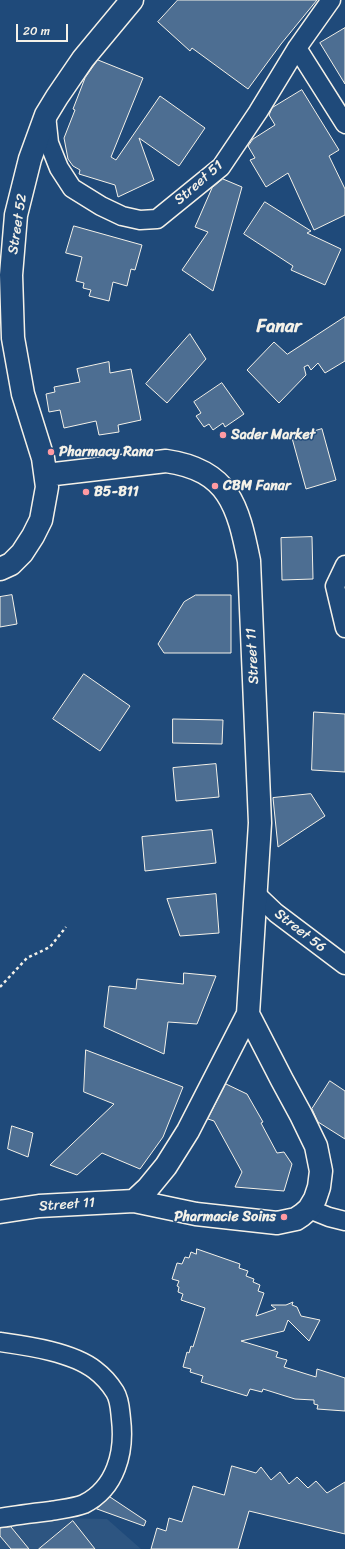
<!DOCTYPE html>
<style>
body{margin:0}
#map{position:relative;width:345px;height:1549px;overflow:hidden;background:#1f4a7a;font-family:Sriracha,sans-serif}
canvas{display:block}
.scale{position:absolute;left:16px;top:24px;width:52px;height:18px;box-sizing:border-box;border:2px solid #f4f1e8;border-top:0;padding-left:5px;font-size:12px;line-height:14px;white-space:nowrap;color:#f4f1e8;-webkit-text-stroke:3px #1f4a7a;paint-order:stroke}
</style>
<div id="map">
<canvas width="345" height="1549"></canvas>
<div class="scale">20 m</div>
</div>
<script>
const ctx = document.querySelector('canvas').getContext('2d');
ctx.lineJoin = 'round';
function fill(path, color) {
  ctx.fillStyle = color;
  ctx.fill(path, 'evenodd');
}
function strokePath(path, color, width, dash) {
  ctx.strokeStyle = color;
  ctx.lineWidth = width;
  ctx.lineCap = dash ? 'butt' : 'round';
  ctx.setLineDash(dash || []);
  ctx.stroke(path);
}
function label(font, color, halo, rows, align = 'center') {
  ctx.font = font + ' Sriracha,sans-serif';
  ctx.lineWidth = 3;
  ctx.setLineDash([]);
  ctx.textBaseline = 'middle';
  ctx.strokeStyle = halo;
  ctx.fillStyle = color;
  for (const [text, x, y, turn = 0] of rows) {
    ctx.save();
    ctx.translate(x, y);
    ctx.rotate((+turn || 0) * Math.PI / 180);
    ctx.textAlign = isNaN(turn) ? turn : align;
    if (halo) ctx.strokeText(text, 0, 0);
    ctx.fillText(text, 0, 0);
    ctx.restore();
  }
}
fill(new Path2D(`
 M8,1517L107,1519L141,1549H0V1522Z`), '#2d5581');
const building = new Path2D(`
 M178,0H317L281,44L248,89L192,48L190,51L158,22Z
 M345,28V84L320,43Z
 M98,60L143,78L111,157L116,160L160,96L205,128L179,166L139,138L154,180L118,197L115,185L79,174L80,170L73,166L68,159L64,138L75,110L73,109L85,78Z
 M302,90L339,150L329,156L345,189V215L314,230L288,173L266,187L250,160L255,158L248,146L253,139L275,125L269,115L272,108Z
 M223,179L242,187L213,291L182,270L208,232L195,227L212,188Z
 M265,202L311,231L307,233L341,249L325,285L291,270L293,266L244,234Z
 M74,226L142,245L135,270L131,269L127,286L113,282L109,301L89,296L91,290L83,288L84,283L76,281L82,257L66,253Z
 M345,317V361L325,373L318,363L311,370L308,365L304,367L306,375L279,403L247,370L274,342L287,354Z
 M190,334L206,359L167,403L146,384Z
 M109,362L110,373L131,369L141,420L118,425L119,432L99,435L96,421L64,428L60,410L49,412L46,394L55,392L54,387L80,382L77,369Z
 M222,383L244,414L225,427L223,423L213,430L209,424L204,427L196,416L201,413L194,402Z
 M322,429L336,480L306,489L292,438Z
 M312,537L313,579L282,580L281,538Z
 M12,595L17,624L0,627V597Z
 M196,595H231V653H164L158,644L184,602Z
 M84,674L130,706L100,751L53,719Z
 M314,712L345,714V772L312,770Z
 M173,719L223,720L222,744L173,743Z
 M216,764L219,797L176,801L173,768Z
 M311,794L325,816L278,847L273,798Z
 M212,830L216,863L145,871L142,837Z
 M216,894L219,933L180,936L167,899Z
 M184,973L216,976L197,1024L168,1022L164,1054L104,1027L109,986L136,989L137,979L183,984Z
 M86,1050L183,1087L163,1137L140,1169L102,1153L77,1175L50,1165L114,1104L84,1092Z
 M330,1081L345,1091V1139L318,1122L312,1109Z
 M226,1084L247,1094L263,1122L261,1123L277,1153L284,1152L292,1164L284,1191L235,1187L242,1172L214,1121L208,1119Z
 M12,1126L33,1133L28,1157L8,1149Z
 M197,1249L240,1264L239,1268L248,1271L246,1276L254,1279L253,1282L260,1285L258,1291L264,1293L256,1316L276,1309L271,1305H286L293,1302L292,1305L297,1307L301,1316L320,1320L309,1341L288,1320L284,1331L241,1341L278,1352L276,1357L287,1360L284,1367L316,1377L317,1369L345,1378V1411L317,1409L318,1405L314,1404V1400L295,1399L263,1389L262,1392L250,1389L247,1396L201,1382L203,1376L190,1372L191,1369L183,1367L187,1352L189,1353L191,1346L193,1347L205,1308L181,1300L183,1294L178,1292L179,1287L177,1286L179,1281L172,1279L177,1263L182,1264L185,1257L189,1258L191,1252L196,1254Z
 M232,1466L256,1473L261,1467L271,1480L280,1472L289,1484L297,1477L308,1488L316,1481L327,1493L345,1482V1534L249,1511L238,1549H151L157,1528L166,1531L169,1518L182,1522L193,1486L224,1495Z
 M110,1497L146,1521L144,1526L97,1509Z
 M73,1521L95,1549H39Z
 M11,1527L29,1549H11L0,1536V1528Z`);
fill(building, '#4d6e92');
strokePath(building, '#f4f1e8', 1);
const street = new Path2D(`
 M297,48L345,124
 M46,115L49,143L59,168L72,188L101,206L122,216L140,220L157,219L221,167L258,112L297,48L331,0
 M345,565L335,586L345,628
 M256,894L276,913L345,965
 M309,1209L329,1217L345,1221
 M0,1342C28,1346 72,1352 95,1370C103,1376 110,1384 115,1392C120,1400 120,1410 121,1419C125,1452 116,1488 84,1504C74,1508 61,1509 51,1511C34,1513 17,1515 0,1518`);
const secondary = new Path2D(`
 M46,475L166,461C229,470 238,506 249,561L260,823L248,1014L188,1131L166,1166L148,1188L134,1201
 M0,569L11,564L22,553L33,536L41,520L47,487L43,458L23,394L13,338L11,275L16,215L30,159L46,115L57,97L83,59L132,0
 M0,1212L39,1206L134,1201L196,1214L277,1223L296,1219L302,1215L309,1209L315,1199L319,1187L321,1171L316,1146L301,1115L282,1080L248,1014`);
strokePath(street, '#f4f1e8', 21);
strokePath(secondary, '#f4f1e8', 25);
strokePath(new Path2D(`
 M0,987L27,958L50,947L66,927`), '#f4f1e8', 2.5, [3, 3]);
strokePath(street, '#1f4a7a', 18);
strokePath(secondary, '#1f4a7a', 22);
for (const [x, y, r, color] of [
 [223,435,4,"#ff9aa2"],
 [51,452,4,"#ff9aa2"],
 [215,486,4,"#ff9aa2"],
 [86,492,4,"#ff9aa2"],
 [284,1217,4,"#ff9aa2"]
]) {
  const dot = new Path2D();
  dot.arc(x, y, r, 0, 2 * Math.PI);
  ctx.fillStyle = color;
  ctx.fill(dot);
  strokePath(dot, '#1f4a7a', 1.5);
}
label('14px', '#f4f1e8', '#1f4a7a', [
 ["Street 51",199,183,-41],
 ["Street 52",18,224,-81],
 ["Street 11",253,656,-93],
 ["Street 56",300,931,38],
 ["Street 11",67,1205,-4]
]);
label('bold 14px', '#f4f1e8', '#1f4a7a', [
 ["Sader Market",231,435],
 ["Pharmacy Rana",59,452],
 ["CBM Fanar",223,486],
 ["B5-B11",94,492],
 ["Pharmacie Soins",276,1217,"right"]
], 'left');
label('bold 18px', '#f4f1e8', '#1f4a7a', [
 ["Fanar",279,327]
]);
</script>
